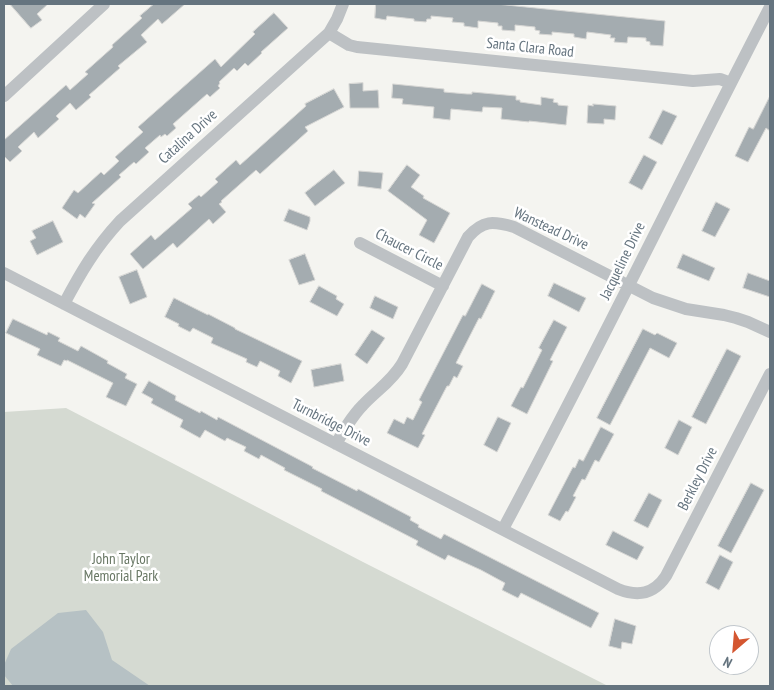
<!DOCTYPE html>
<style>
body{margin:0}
#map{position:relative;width:774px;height:690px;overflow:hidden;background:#f4f4f0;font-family:"PT Sans Narrow",sans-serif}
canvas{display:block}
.frame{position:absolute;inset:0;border:5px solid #65747f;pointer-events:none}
.north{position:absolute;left:709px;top:625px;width:50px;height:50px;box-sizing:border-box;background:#fff;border:1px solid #c1c7cc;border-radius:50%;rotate:207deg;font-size:14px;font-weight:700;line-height:20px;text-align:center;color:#65747f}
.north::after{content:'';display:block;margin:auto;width:18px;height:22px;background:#d45630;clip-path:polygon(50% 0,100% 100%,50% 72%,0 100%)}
</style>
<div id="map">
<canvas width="774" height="690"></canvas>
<div class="frame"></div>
<div class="north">N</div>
</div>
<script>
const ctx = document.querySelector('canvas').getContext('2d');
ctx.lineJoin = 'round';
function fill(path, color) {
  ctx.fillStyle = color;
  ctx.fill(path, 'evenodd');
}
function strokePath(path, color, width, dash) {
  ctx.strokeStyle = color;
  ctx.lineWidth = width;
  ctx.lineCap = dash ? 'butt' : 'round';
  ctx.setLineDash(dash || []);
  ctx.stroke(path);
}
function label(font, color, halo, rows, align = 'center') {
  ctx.font = font + ' "PT Sans Narrow",sans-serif';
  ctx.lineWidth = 5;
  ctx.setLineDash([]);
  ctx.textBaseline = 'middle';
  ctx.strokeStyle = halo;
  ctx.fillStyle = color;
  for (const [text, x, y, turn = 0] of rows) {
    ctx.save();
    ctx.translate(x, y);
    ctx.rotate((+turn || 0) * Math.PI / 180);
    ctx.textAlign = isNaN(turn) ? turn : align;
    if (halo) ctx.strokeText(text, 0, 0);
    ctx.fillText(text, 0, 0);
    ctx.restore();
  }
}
fill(new Path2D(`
 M66,408L363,562L608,686H4V412Z`), '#d5dad2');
fill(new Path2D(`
 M86,610L103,632L112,660L150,686H13L4,675V665L11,649L58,613Z`), '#b6c1c4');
const building = new Path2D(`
 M10,4H48L37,14L42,20L31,28Z
 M154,4H185L162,24L158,19L141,35L147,42L118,66L120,68L89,95L91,97L76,110L70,103L56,116L59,119L38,138L34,132L18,147L22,151L10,162L4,156V140L66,85L70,90L88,74L85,72L113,47L112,45L142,18L140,16Z
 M376,4H496L665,21L663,46L650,45V42L646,41V38L628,37L627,43L614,42L615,38H610L611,35L587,32L586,39L574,37V34L552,32V35L539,34L540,31L535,30V27L515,25V31L502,30V26H498V23L478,21V28L464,26V23L452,22L453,18L431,16V19H427L426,22L414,21V19L387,16L386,20L375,18Z
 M274,13L288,28L261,52L262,53L248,66L245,63L237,71L234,68L219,82L220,83L218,86L220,88L210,97L207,94L173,124L176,128L167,136L165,134L161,137L160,135L145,148L149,152L136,164L134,162L119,175L121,177L92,203L95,204L85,218L80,214L77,219L62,208L74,190L78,193L101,172L104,175L119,161L115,157L143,132L138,127L215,59L221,67L255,34L253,32Z
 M363,83V91L378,90L379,108H350L349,84Z
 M393,84L444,89V92L467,94H472V92L516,96V100H520V102L541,105V97L554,99L553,102L558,103V105L568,106L566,125L529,121V122L501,119L502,108L483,107L482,112L451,109L450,120L433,118L434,107L402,104L403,99L392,98Z
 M334,89L344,107L305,127L308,131L260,174L256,170L221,201L222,202L219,204L226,212L213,224L209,219L177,248L173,243L143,269L130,254L151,235L155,240L192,208L188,204L199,195L201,197L218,182L215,179L236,160L240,165L306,106L305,104Z
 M770,96V131L766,128L748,162L735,156L749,127L753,129Z
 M593,104L616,106L615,120L604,119V124L587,123L588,105L593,106Z
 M663,110L677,116L662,145L649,138Z
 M644,155L657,162L642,190L629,183Z
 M407,165L420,175L411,187L424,196L423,198L450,213L434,243L419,235L427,220L388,191Z
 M334,170L345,183L315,206L305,193Z
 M359,171L383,173L381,189L358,186Z
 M716,202L730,209L715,237L702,231Z
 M289,209L310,217V221L307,230L284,221Z
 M53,221L63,242L37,255L30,241L36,238L32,231Z
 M305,254L315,280L299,285L289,260Z
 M683,254L715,268L709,281L677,268Z
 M137,270L147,297L130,304L119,277Z
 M748,273L770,281V297L743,288Z
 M554,283L586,298L579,312L548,296Z
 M482,284L495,291L481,319L479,318L456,363L463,366L457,378L454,376L449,386H447L422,434L425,435L418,448L387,433L394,419L404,424L407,417L413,420L422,402L419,400L463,315L465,316Z
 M319,286L337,296L336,299L344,304L337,316L310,302Z
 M375,296L398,307L393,319L370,308Z
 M174,298L208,315V314L235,328V329L302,361L291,383L278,376L280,371L260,361L257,367L246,362L247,359L211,343L213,338L193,328L190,332L178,326L179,324L165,317Z
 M13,319L47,335L48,332L60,338L58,341L78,351L81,346L108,361L107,363L127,374L125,378L137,384L126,406L106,397L113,383L67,360V361L64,360L61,366L37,355L40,349L6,333Z
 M554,320L567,327L550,360L553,361L527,414L511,406L521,387L523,388L542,350L539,348Z
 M643,329L655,335L657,333L677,343L669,358L650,348L610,425L597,418Z
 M372,330L385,338L367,364L355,355Z
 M727,349L741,356L706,424L692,417Z
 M341,364L344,381L314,387L311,370Z
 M149,381L176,396L175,400L200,413L201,411L217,420L218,417L313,467L312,468L357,491L358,489L411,517L410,520L419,525L418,527L441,539L444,534L599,613L591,628L521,593L518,598L502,590L505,583L481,570L448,555L445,560L416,545L418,541L321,491L322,489L284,470L285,468L261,455L259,459L244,451L246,447L227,438L225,441L205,430L200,438L180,427L183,420L151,403L153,399L142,393Z
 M498,417L511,423L497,452L484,445Z
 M679,420L692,427L678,455L665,448Z
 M601,427L614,434L599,462L595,460L585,480L582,479L573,496L576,497L568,512L566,511L560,521L548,515L573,467L575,468L579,459L583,461Z
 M751,483L764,490L731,553L718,546Z
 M649,493L662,500L648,528L634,521Z
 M613,531L644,547L637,560L606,545Z
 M720,555L733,562L719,590L706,583Z
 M615,619L636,626L632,644L622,642L621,649L609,646Z`);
fill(building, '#a4acb0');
strokePath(building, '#d5d5d3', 1);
strokePath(new Path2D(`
 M329,33L349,45L357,47L693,81L720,79L731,83
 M4,96L104,4
 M360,243L443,286
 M4,273L618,589C638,597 654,594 666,576L770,374
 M64,304C81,272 95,248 120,221L329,33L337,19L343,4
 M336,444C344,430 352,416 363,405C377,390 391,382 402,364L468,237C483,220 493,221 514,227L653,298L686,309L724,315L736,318L748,322L770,332
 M503,529C595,357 680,181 770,7`), '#bdc1c4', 12);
label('15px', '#65747f', '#fff', [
 ["Santa Clara Road",530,48,6],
 ["Catalina Drive",188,137,-42],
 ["Wanstead Drive",551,229,25],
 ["Chaucer Circle",409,250,27],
 ["Jacqueline Drive",623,261,-64],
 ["Turnbridge Drive",331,423,27],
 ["Berkley Drive",698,479,-63]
]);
label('15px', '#687764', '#fff', [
 ["John Taylor",121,560],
 ["Memorial Park",121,577]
]);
</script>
